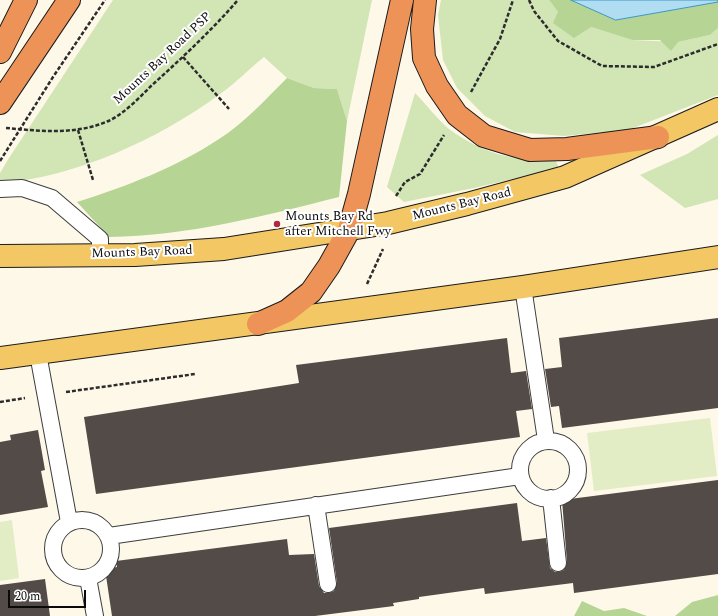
<!DOCTYPE html>
<style>
body{margin:0}
#map{position:relative;width:718px;height:616px;overflow:hidden;background:#fef8e8;font-family:Spectral,serif}
canvas{display:block}
.scale{position:absolute;left:8px;top:590px;width:78px;height:18px;box-sizing:border-box;border:2px solid #0a0a0a;border-top:0;padding-left:5px;font-size:12px;line-height:14px;white-space:nowrap;color:#0a0a0a;-webkit-text-stroke:3px #fff;paint-order:stroke}
</style>
<div id="map">
<canvas width="718" height="616"></canvas>
<div class="scale">20 m</div>
</div>
<script>
const ctx = document.querySelector('canvas').getContext('2d');
ctx.lineJoin = 'round';
function fill(path, color) {
  ctx.fillStyle = color;
  ctx.fill(path, 'evenodd');
}
function strokePath(path, color, width, dash) {
  ctx.strokeStyle = color;
  ctx.lineWidth = width;
  ctx.lineCap = dash ? 'butt' : 'round';
  ctx.setLineDash(dash || []);
  ctx.stroke(path);
}
function label(font, color, halo, rows, align = 'center') {
  ctx.font = font + ' Spectral,serif';
  ctx.lineWidth = 4;
  ctx.setLineDash([]);
  ctx.textBaseline = 'middle';
  ctx.strokeStyle = halo;
  ctx.fillStyle = color;
  for (const [text, x, y, turn = 0] of rows) {
    ctx.save();
    ctx.translate(x, y);
    ctx.rotate((+turn || 0) * Math.PI / 180);
    ctx.textAlign = isNaN(turn) ? turn : align;
    if (halo) ctx.strokeText(text, 0, 0);
    ctx.fillText(text, 0, 0);
    ctx.restore();
  }
}
fill(new Path2D(`
 M113,0H372L347,121L337,89L314,88L287,78L264,57C249,69 236,83 220,94C161,138 74,178 0,183V173L9,158Z
 M441,0H549L558,12L591,27L632,40L678,42L710,35L718,28V95L628,130L564,136L515,132L485,116L457,88L443,60L438,15Z
 M415,93C426,104 437,119 449,129C485,155 512,160 556,161L559,168L474,188L404,202L387,187Z
 M718,135V199L685,208L640,175L687,154Z`), '#d1e5b5');
fill(new Path2D(`
 M549,0H571L616,20L718,2V28L710,35L678,42L671,51L660,40H632L591,27L574,38L553,23L558,12Z
 M287,78L314,88L337,89L347,121L339,197C263,216 188,236 109,237L77,202C127,186 175,168 219,139C243,124 267,98 287,78Z
 M718,595V616H675L692,602Z
 M582,601L604,611L624,608L647,616H574Z`), '#b6d595');
fill(new Path2D(`
 M710,418L717,476L594,491L587,433Z
 M12,520L19,578L0,581V522Z`), '#e2edc6');
const water = new Path2D(`
 M571,0H718V2L616,20Z`);
fill(water, '#b0ddf2');
strokePath(water, '#3a96c5', 1);
fill(new Path2D(`
 M718,318V408L562,428L559,406L551,407L545,369L562,367L559,338Z
 M507,338L511,373L526,371L532,409L516,411L520,437L96,494L84,417L299,383L296,365Z
 M38,430L45,470L41,471L48,507L0,515V442L11,440L10,435Z
 M718,480V574L574,593L573,583L485,594L484,588L419,597V599L393,603L394,606L315,616H112L105,569L117,567L116,561L287,539L289,555L314,554L319,586L324,593H329L334,591L337,583L329,528L517,503L522,541L546,538L550,568L555,572H559L564,570L567,562L562,500Z
 M45,579L50,616H0V585Z`), '#524b47');
const lane = new Path2D(`
 M0,189L22,188L52,198L100,239V256
 M523,287L546,440
 M38,354L69,522
 M520 470a29 29 0 1 1 58 0a29 29 0 1 1-58 0Z
 M551,498L558,563
 M316,505L328,584
 M53 549a29 29 0 1 1 58 0a29 29 0 1 1-58 0Z
 M109,536L520,476
 M88,578L95,616`);
const primary = new Path2D(`
 M0,256L135,255L224,249L388,223L467,204L565,177L718,109
 M0,358L523,287L718,257`);
const highway = new Path2D(`
 M425,0L422,29L424,58L437,86L457,115L484,136L530,150L567,149L658,137
 M0,52L26,0
 M0,103L69,0
 M258,324L287,311L311,292L329,266L349,230L359,194L402,0`);
strokePath(lane, '#3d3d3d', 18);
strokePath(primary, '#1b1b1b', 24);
strokePath(highway, '#1b1b1b', 24);
strokePath(new Path2D(`
 M529,0L534,11L558,41L602,66L654,67L718,44
 M183,57L229,109
 M471,92L500,39L513,0
 M6,128C39,131 74,135 106,122C123,115 138,99 151,86C181,59 211,31 238,0
 M78,130L93,180
 M396,196L405,182L420,174L444,135
 M367,284L383,249
 M66,392L195,374
 M0,402L25,398`), '#2c2c2c', 2.5, [4, 2]);
strokePath(lane, '#fff', 16);
strokePath(primary, '#f2c764', 22);
strokePath(highway, '#ed9357', 22);
strokePath(new Path2D(`
 M0,161L53,77L105,0`), '#2c2c2c', 2.5, [4, 2]);
for (const [x, y, r, color] of [
 [277,224,4,"#b22a39"]
]) {
  const dot = new Path2D();
  dot.arc(x, y, r, 0, 2 * Math.PI);
  ctx.fillStyle = color;
  ctx.fill(dot);
  strokePath(dot, '#fff', 1.5);
}
label('13px', '#0a0a0a', '#fff', [
 ["Mounts Bay Road PSP",163,59,-43],
 ["Mounts Bay Road",462,205,-14],
 ["Mounts Bay Road",142,253,-2]
]);
label('13px', '#0a0a0a', '#fff', [
 ["Mounts Bay Rd",285,217],
 ["after Mitchell Fwy",285,232]
], 'left');
</script>
